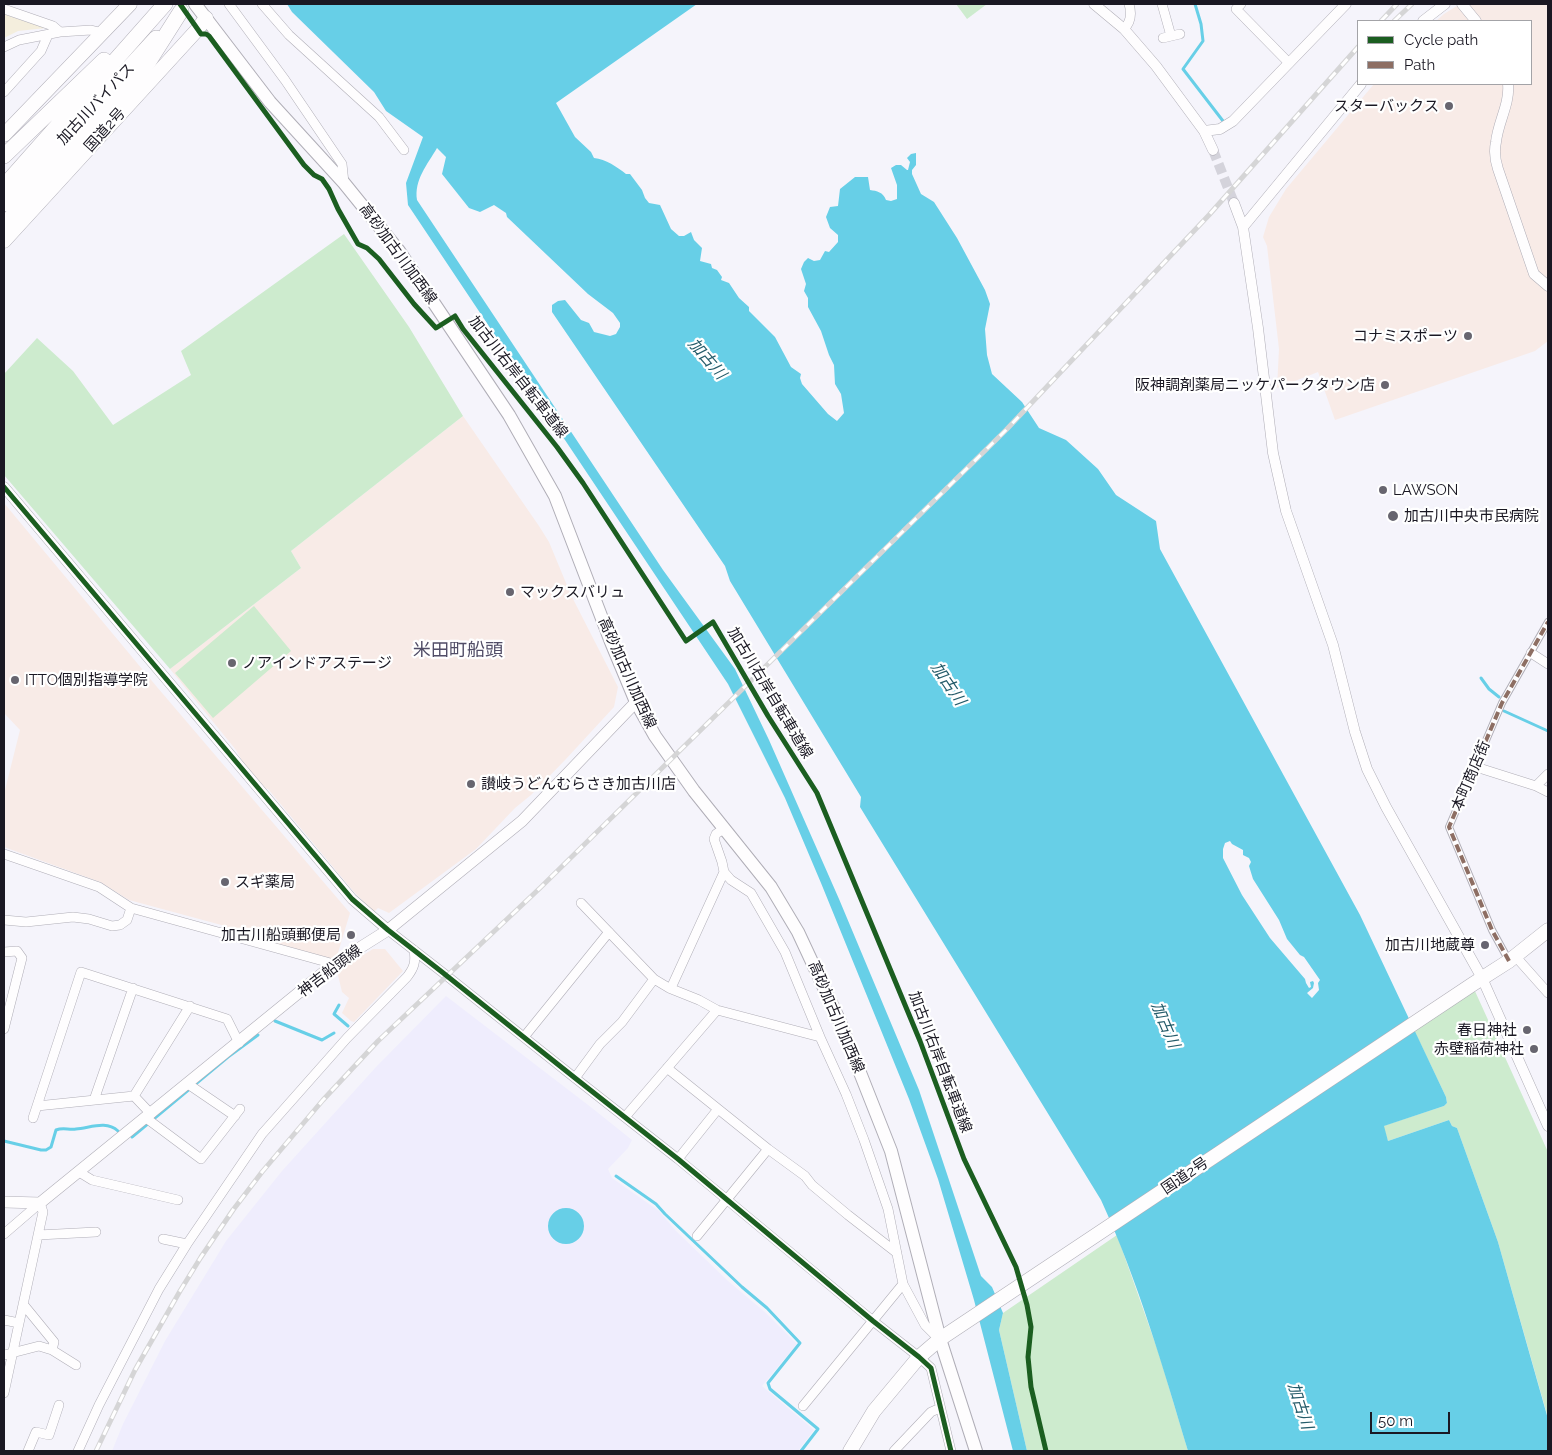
<!DOCTYPE html>
<meta charset="utf-8">
<style>
body{margin:0}
#map{position:relative;width:1552px;height:1455px;overflow:hidden;background:#f5f4fb;font-family:Raleway,sans-serif}
canvas{display:block}
.frame{position:absolute;inset:0;border:5px solid #1a1823;pointer-events:none}
.legend{position:absolute;left:1357px;top:20px;width:175px;height:65px;box-sizing:border-box;background:#fff;border:1px solid #a3a3a7;margin:0;padding:6px 9px;list-style:none;font-size:15px;color:#1a1823}
.legend li{display:flex;align-items:center;gap:10px;height:25px}
.legend b{width:25px;border:1px solid #a3a3a7}
.scale{position:absolute;left:1370px;top:1412px;width:80px;height:22px;box-sizing:border-box;border:2px solid #1a1823;border-top:0;padding-left:6px;font-size:15px;line-height:18px;white-space:nowrap;color:#1a1823;-webkit-text-stroke:4px #fff;paint-order:stroke}
</style>
<div id="map">
<canvas width="1552" height="1455"></canvas>
<div class="frame"></div>
<ul class="legend">
<li><b style="height:6px;background:#1b5e20"></b>Cycle path</li>
<li><b style="height:6px;background:#8d6e63"></b>Path</li>
</ul>
<div class="scale">50 m</div>
</div>
<script>
const ctx = document.querySelector('canvas').getContext('2d');
ctx.lineJoin = 'round';
function fill(path, color) {
  ctx.fillStyle = color;
  ctx.fill(path, 'evenodd');
}
function strokePath(path, color, width, dash) {
  ctx.strokeStyle = color;
  ctx.lineWidth = width;
  ctx.lineCap = dash ? 'butt' : 'round';
  ctx.setLineDash(dash || []);
  ctx.stroke(path);
}
function label(font, color, halo, rows, align = 'center') {
  ctx.font = font + ' Raleway,"Noto Sans JP",sans-serif';
  ctx.lineWidth = 4.5;
  ctx.setLineDash([]);
  ctx.textBaseline = 'middle';
  ctx.strokeStyle = halo;
  ctx.fillStyle = color;
  for (const [text, x, y, turn = 0] of rows) {
    ctx.save();
    ctx.translate(x, y);
    ctx.rotate((+turn || 0) * Math.PI / 180);
    ctx.textAlign = isNaN(turn) ? turn : align;
    if (halo) ctx.strokeText(text, 0, 0);
    ctx.fillText(text, 0, 0);
    ctx.restore();
  }
}
fill(new Path2D(`
 M1460,4H1548V341L1535,351L1335,420L1318,372L1277,388L1279,349L1267,246L1263,237L1269,217L1286,189L1374,84H1531V21H1436L1444,14Z
 M463,416L539,526L549,542L571,595L618,687L614,707L566,759L531,795L515,808L476,849L389,913L378,908L374,912L354,892L268,789L257,787L236,750L170,669L301,568L291,551Z
 M4,503L157,687L350,913L337,956L331,960L225,931V926L129,900L100,882L4,847V794L20,730L4,713Z
 M373,949H385L403,971L354,1022L351,1021L342,1013L349,998L342,992L337,971Z`), '#f8ebe7');
fill(new Path2D(`
 M446,996L592,1108L632,1140L628,1148L608,1169L612,1178L659,1211L676,1231L728,1281L766,1313L797,1344L762,1386L814,1430L798,1451H112L123,1424L165,1341L226,1241L282,1171L376,1067Z`), '#efedfd');
fill(new Path2D(`
 M956,4H987L967,19Z
 M344,234L409,327L463,416L291,551L301,568L170,669L4,475V374L37,338L73,371L113,425L191,375L181,351Z
 M254,606L291,651L213,718L175,673Z
 M1474,989L1548,1152V1418L1498,1242L1457,1128L1452,1126L1449,1120L1388,1141L1383,1126L1444,1106L1447,1103L1446,1097L1413,1028Z
 M1117,1235L1159,1354L1188,1451H1027L999,1330L1003,1313Z`), '#cdebce');
fill(new Path2D(`
 M4,14L46,28L18,31L4,38Z`), '#f4eedd');
fill(new Path2D(`
 M287,4H697L556,103L575,137L591,152L594,158C606,159 617,167 626,174H630L642,190L645,198L649,203L660,205L671,229L679,236H684L691,232L694,240L702,248L700,261L711,264L712,268L717,270L722,277L721,280L729,283L739,298L749,307V311L775,337L791,367L801,374L800,378L802,384L828,414L837,421L844,413L841,394L835,384L834,365L829,355L821,331L808,307V298L804,291L806,284L801,269L804,262L808,258L814,261L820,260L825,251L829,252L838,242V235L830,228L826,217L830,207L838,206L840,189L855,177H868L870,190C877,191 883,192 886,200L891,201L897,199V185L891,168L896,165H901L907,170H908L910,162L907,158L911,154L916,153V165L912,170V174L921,194L934,202L957,238L985,290L990,304L985,329L987,355L992,374L1022,402L1039,428L1066,440L1098,469L1116,495L1156,521L1160,549L1360,915L1446,1097L1447,1103L1444,1106L1384,1126L1388,1141L1449,1120L1452,1126L1457,1128L1498,1242L1548,1419V1451H1188C1163,1367 1138,1281 1101,1200L860,807L861,797L730,581L725,566L552,312V305L558,301L565,300L581,320L589,323L594,332L610,336L616,334L620,327V323L613,313L588,294L507,217L506,213L494,205L480,212L469,208L442,174L446,157L437,148C427,165 414,180 417,200L663,570L735,669L769,740L839,899L919,1090L981,1276L992,1287L1003,1313L999,1330L1027,1451H1013L974,1300L938,1179L909,1099L821,883L785,798L728,684L408,205L406,183L423,137L386,111L374,92L292,12ZM1230,841L1232,844L1243,850V855L1249,858L1251,862L1249,866L1253,879L1279,920L1287,939L1300,955L1304,957L1320,980L1318,983L1319,990L1312,998L1307,993L1313,988L1314,983L1313,981L1310,982L1311,987L1309,988L1306,983L1305,979L1270,938L1242,895L1223,858V849L1225,843Z
 M548 1226a18 18 0 1 1 36 0a18 18 0 1 1-36 0Z`), '#67cfe7');
strokePath(new Path2D(`
 M1195,4L1201,24L1203,41L1183,69L1223,121
 M1481,678L1489,689L1499,697
 M1504,711L1548,731
 M339,1005L334,1014L348,1026
 M275,1021L322,1040L334,1033
 M132,1137L228,1057L258,1035
 M4,1141L41,1150H46L51,1147L56,1130C63,1127 68,1130 76,1129C90,1128 106,1120 118,1131
 M616,1176L656,1204L665,1214L742,1287L767,1308L800,1343L768,1383L770,1389L818,1429L801,1451`), '#67cfe7', 3);
strokePath(new Path2D(`
 M1213,150L1234,203`), '#d4d3db', 10, [10, 5]);
const pedestrian = new Path2D(`
 M1509,961L1492,930L1449,827L1502,703L1548,622`);
const minor = new Path2D(`
 M229,4L285,80L342,164L344,183
 M262,4L289,35L379,117L404,150
 M1162,4L1171,36
 M1241,4L1236,9L1289,63
 M4,9L53,26L60,32
 M1124,29C1131,22 1132,14 1129,4
 M1163,38L1180,34
 M4,47L19,40L60,32L91,30L103,33
 M4,92L41,51L48,35
 M1531,653L1548,664
 M1476,767L1536,786L1548,792
 M1536,786L1548,774
 M4,854L99,887L131,908L334,964
 M724,872L722,862L714,839L716,834L725,828
 M581,903L654,979
 M4,920L26,922L73,917L89,919L112,926L120,925L127,920L131,908
 M388,930L442,972L575,1078L678,1159L873,1321L919,1357L931,1368L951,1451
 M4,952L17,951L22,958L4,1029
 M1516,957L1548,993
 M671,988L724,872L731,880L751,893L785,952L820,1037L846,1094L864,1140L888,1209L903,1284L803,1406
 M524,1037L609,932
 M667,1068L768,1149L805,1176L812,1185L848,1215L897,1253
 M575,1078L600,1044L622,1022L654,979L669,988L699,1000L717,1010L820,1037
 M188,1084L235,1116
 M134,1096L190,1006
 M94,1100L133,988
 M37,1106L134,1096L151,1114
 M625,1117L717,1010
 M33,1118L81,972L227,1019L239,1043
 M146,1118L201,1159L240,1109
 M678,1159L718,1109
 M79,1172L92,1180L178,1200
 M4,1234L40,1203L43,1212L4,1393
 M38,1235L96,1232
 M697,1236L768,1149
 M163,1239L187,1244
 M903,1284L925,1325L939,1339
 M23,1304L54,1342L52,1350
 M4,1320L19,1323
 M4,1355L39,1346L52,1350L76,1365
 M28,1451L36,1432L49,1435L59,1405
 M78,1451L99,1405L159,1289L187,1244L262,1134L347,1038L407,977C414,968 416,962 414,950
 M894,1451L931,1412L940,1408`);
const tertiary = new Path2D(`
 M1094,4L1124,29L1156,66L1204,131L1213,150
 M1462,4L1476,21
 M1423,21L1445,4
 M1508,84C1510,104 1498,122 1496,142C1494,151 1495,160 1498,169L1534,274L1548,286
 M1204,131L1220,129L1233,121L1346,4
 M1234,203L1243,227L1258,328L1273,453L1286,511L1333,645L1355,732L1367,769L1386,807L1482,978L1548,1126
 M1243,227L1361,84
 M4,487L352,899L388,930`);
const secondary = new Path2D(`
 M4,1202L40,1203L334,964L388,930L522,821L636,702`);
const primary = new Path2D(`
 M195,4L270,102L344,183L399,251L509,415L555,496L611,642L636,702L655,736L694,791L771,887L798,932L840,1022L891,1151L940,1339L976,1451`);
const trunk = new Path2D(`
 M4,135L130,4
 M4,241L197,30L206,18
 M850,1451L874,1411L919,1357L940,1339L1473,984L1509,961L1548,930`);
const motorway = new Path2D(`
 M4,156L104,60
 M4,186L165,4
 M4,204L156,38
 M4,225L148,63L181,11`);
strokePath(pedestrian, '#b0aeb7', 8);
strokePath(minor, '#b0aeb7', 10);
strokePath(tertiary, '#b0aeb7', 11);
strokePath(secondary, '#b0aeb7', 12);
strokePath(primary, '#b0aeb7', 14);
strokePath(trunk, '#b0aeb7', 15);
strokePath(motorway, '#b0aeb7', 16);
strokePath(pedestrian, '#fefdfe', 6);
strokePath(minor, '#fefdfe', 9);
strokePath(tertiary, '#fefdfe', 10);
strokePath(secondary, '#fefdfe', 11);
strokePath(primary, '#fefdfe', 12);
strokePath(trunk, '#fefdfe', 14);
strokePath(motorway, '#fefdfe', 15);
const rail = new Path2D(`
 M1381,21L1397,4
 M1394,21L1412,4
 M96,1451L135,1370L180,1291L201,1257L233,1210L262,1172L323,1100L378,1041L540,888L1006,430L1209,215L1358,47`);
strokePath(rail, '#d5d5d6', 5);
strokePath(rail, '#fff', 3, [9]);
strokePath(new Path2D(`
 M1509,961L1492,930L1449,827L1502,703L1548,622`), '#8d6e63', 4, [8, 4]);
strokePath(new Path2D(`
 M180,4L201,34H206L209,36L304,165L314,175L322,179L329,189L338,209L358,244L367,248L379,259L414,304L436,328L455,316L463,329L557,447L583,483L686,641L713,622L768,716L817,793L920,1041L964,1159L1016,1267L1027,1305L1031,1327L1028,1357L1031,1387L1046,1451
 M4,487L352,899L388,930L442,972L575,1078L678,1159L873,1321L919,1357L931,1368L951,1451`), '#1b5e20', 5);
for (const [x, y, r, color] of [
 [1449,106,5,"#67656f"],
 [1468,336,5,"#67656f"],
 [1385,385,5,"#67656f"],
 [1383,490,5,"#67656f"],
 [1393,516,6,"#67656f"],
 [510,592,5,"#67656f"],
 [232,663,5,"#67656f"],
 [15,680,5,"#67656f"],
 [471,784,5,"#67656f"],
 [225,882,5,"#67656f"],
 [351,935,5,"#67656f"],
 [1485,945,5,"#67656f"],
 [1527,1030,5,"#67656f"],
 [1534,1049,5,"#67656f"]
]) {
  const dot = new Path2D();
  dot.arc(x, y, r, 0, 2 * Math.PI);
  ctx.fillStyle = color;
  ctx.fill(dot);
  strokePath(dot, '#fff', 2);
}
label('15px', '#1a1823', '#fff', [
 ["加古川バイパス",96,104,-47],
 ["国道2号",105,130,-48],
 ["高砂加古川加西線",398,254,54],
 ["加古川右岸自転車道線",518,377,52],
 ["高砂加古川加西線",627,673,66],
 ["加古川右岸自転車道線",770,693,59],
 ["本町商店街",1471,776,-67],
 ["神吉船頭線",330,971,-37],
 ["高砂加古川加西線",836,1017,67],
 ["加古川右岸自転車道線",940,1062,69],
 ["国道2号",1185,1176,-34]
]);
label('15px', '#1a1823', '#fff', [
 ["スターバックス",1439,106],
 ["コナミスポーツ",1458,336],
 ["阪神調剤薬局ニッケパークタウン店",1375,385],
 ["LAWSON",1393,490,"left"],
 ["加古川中央市民病院",1404,516,"left"],
 ["マックスバリュ",520,592,"left"],
 ["ノアインドアステージ",242,663,"left"],
 ["ITTO個別指導学院",25,680,"left"],
 ["讃岐うどんむらさき加古川店",481,784,"left"],
 ["スギ薬局",235,882,"left"],
 ["加古川船頭郵便局",341,935],
 ["加古川地蔵尊",1475,945],
 ["春日神社",1517,1030],
 ["赤壁稲荷神社",1524,1049]
], 'right');
label('italic 16px', '#255c6a', '#fff', [
 ["加古川",707,359,49],
 ["加古川",948,684,56],
 ["加古川",1165,1025,67],
 ["加古川",1300,1406,72]
]);
label('18px', '#514d67', '#fff', [
 ["米田町船頭",458,651]
]);
</script>
